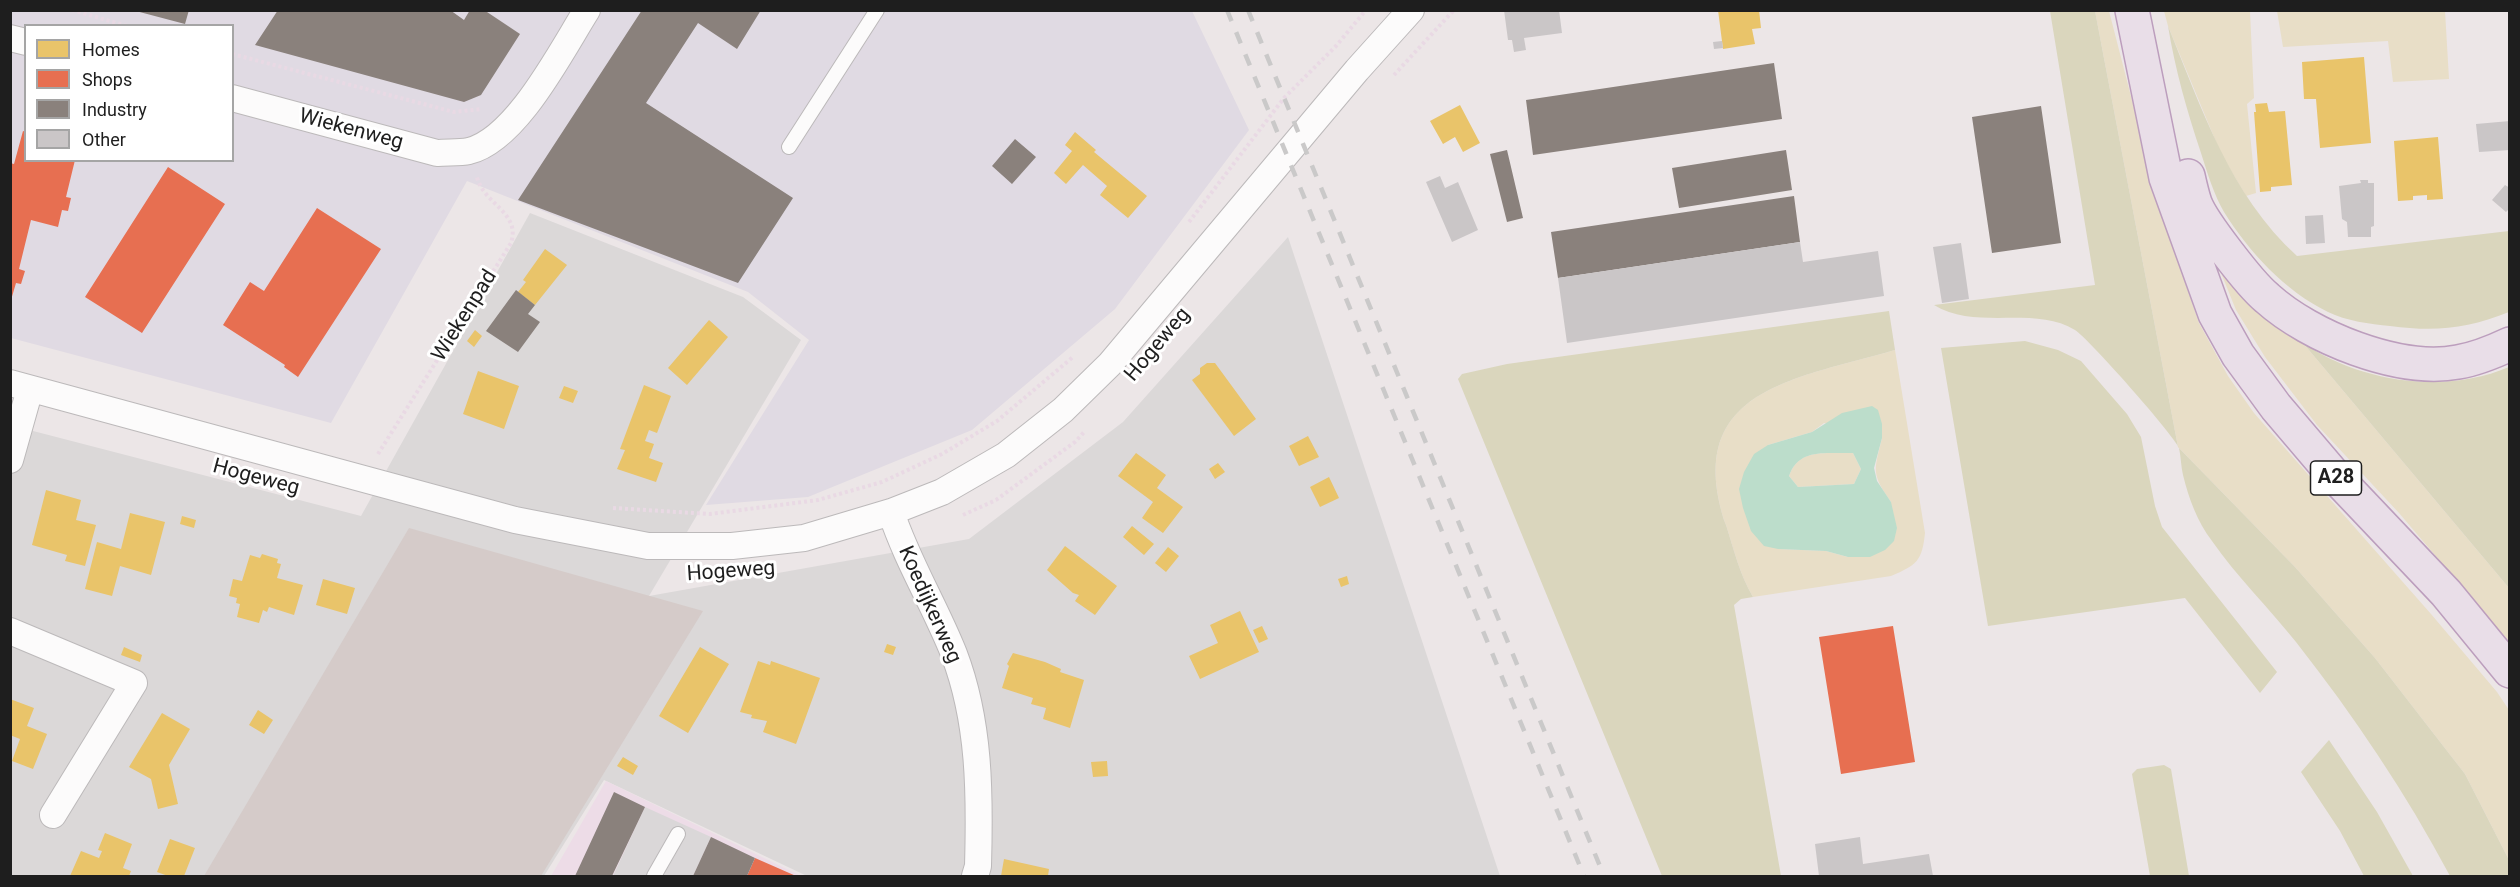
<!DOCTYPE html>
<style>
body{margin:0}
#map{position:relative;width:2520px;height:887px;overflow:hidden;background:#ece6e7;font-family:Roboto,sans-serif}
canvas{display:block}
.frame{position:absolute;inset:0;border:12px solid #1e1e1e;pointer-events:none}
.legend{position:absolute;left:24px;top:24px;width:210px;height:138px;box-sizing:border-box;background:#fff;border:2px solid #a5a5a5;margin:0;padding:8px 10px;list-style:none;font-size:18px;color:#1e1e1e}
.legend li{display:flex;align-items:center;gap:12px;height:30px}
.legend b{width:30px;border:2px solid #a5a5a5}
</style>
<div id="map">
<canvas width="2520" height="887"></canvas>
<div class="frame"></div>
<ul class="legend">
<li><b style="height:16px;background:#e9c46a"></b>Homes</li>
<li><b style="height:16px;background:#e76f51"></b>Shops</li>
<li><b style="height:16px;background:#8a817c"></b>Industry</li>
<li><b style="height:16px;background:#cac6c7"></b>Other</li>
</ul>
</div>
<script>
const ctx = document.querySelector('canvas').getContext('2d');
ctx.lineJoin = 'round';
function fill(path, color) {
  ctx.fillStyle = color;
  ctx.fill(path, 'evenodd');
}
function strokePath(path, color, width, dash) {
  ctx.strokeStyle = color;
  ctx.lineWidth = width;
  ctx.lineCap = dash ? 'butt' : 'round';
  ctx.setLineDash(dash || []);
  ctx.stroke(path);
}
function label(font, color, halo, rows, align = 'center') {
  ctx.font = font + ' Roboto,sans-serif';
  ctx.lineWidth = 6;
  ctx.setLineDash([]);
  ctx.textBaseline = 'middle';
  ctx.strokeStyle = halo;
  ctx.fillStyle = color;
  for (const [text, x, y, turn = 0] of rows) {
    ctx.save();
    ctx.translate(x, y);
    ctx.rotate((+turn || 0) * Math.PI / 180);
    ctx.textAlign = isNaN(turn) ? turn : align;
    if (halo) ctx.strokeText(text, 0, 0);
    ctx.fillText(text, 0, 0);
    ctx.restore();
  }
}
fill(new Path2D(`
 M530,213L743,297L801,340L649,596L969,539L1123,422L1288,237L1500,876H807L604,780L544,876H11L10,425L361,516Z`), '#dbd8d8');
fill(new Path2D(`
 M606,781L801,876H551Z`), '#eddce7');
fill(new Path2D(`
 M10,11H1192L1249,130L1115,309L972,430L808,497L706,505L809,340L748,292L467,181L331,423L11,338ZM26,26H232V160H26Z`), '#e0dae3');
fill(new Path2D(`
 M409,528L703,611L541,876H204Z`), '#d5cbc9');
fill(new Path2D(`
 M2095,11H2109L2160,209L2199,323L2228,376L2254,413L2431,614L2497,692L2509,710V860L2465,774L2375,658L2295,567L2178,447Z
 M2164,11H2250L2254,98L2247,104L2256,193L2246,196L2221,154L2168,26Z
 M2277,11H2445L2449,79L2393,82L2388,41L2283,47Z
 M2219,268L2282,329L2303,343L2509,588V642L2399,513L2317,425L2265,357L2236,310Z
 M1895,350L1925,533C1922,561 1917,565 1891,576L1753,597C1740,575 1734,550 1726,525C1681,389 1796,379 1895,350ZM1824,423L1882,438C1874,471 1871,473 1891,502L1848,557L1826,551L1778,549L1768,445L1812,432Z
 M1853,453L1861,469L1854,484L1798,487L1789,476C1799,447 1826,454 1853,453Z`), '#e8dec7');
fill(new Path2D(`
 M2050,11H2095L2178,447L2295,567L2375,658L2465,774L2509,860V876H2450C2406,793 2354,716 2296,642C2269,608 2237,577 2212,541C2197,521 2189,499 2183,475C2181,467 2181,457 2179,448C2174,435 2088,338 2075,330C2034,305 1976,331 1934,305L2095,285Z
 M2168,26C2201,107 2230,195 2297,256L2509,231V312C2467,329 2435,332 2390,326C2370,324 2346,321 2328,312C2285,291 2249,252 2224,212C2214,195 2207,172 2201,153C2187,111 2175,69 2168,26Z
 M1889,311L1895,350C1796,379 1681,389 1726,525C1734,550 1740,575 1753,597L1741,599L1734,605L1781,876H1662L1458,379L1462,374L1507,364Z
 M2025,341L2058,350L2081,361L2127,414L2141,437L2155,506L2162,527L2277,672L2260,693L2185,598L1988,626L1941,348Z
 M2303,343C2360,382 2444,395 2509,367V588Z
 M2329,740L2377,812L2413,876H2364L2340,831L2301,772Z
 M2164,765L2171,769L2189,876H2150L2132,774L2137,769Z`), '#dad6bd');
fill(new Path2D(`
 M645,807L711,837L693,876H613Z`), '#dad7d8');
fill(new Path2D(`
 M1872,406L1878,410L1882,424V438L1874,468L1877,481L1891,502L1897,528L1894,541L1885,550L1870,557H1848L1826,551L1778,549L1764,546L1751,531L1743,508L1739,489L1744,472L1754,454L1768,445L1812,432L1842,413ZM1853,453L1861,469L1854,484L1798,487L1789,476C1799,447 1827,454 1853,453Z`), '#bcddcb');
fill(new Path2D(`
 M1718,10H1759L1761,28L1752,29L1755,44L1723,49Z
 M2364,57L2371,143L2320,148L2316,99H2304L2302,62Z
 M2267,103L2269,112L2285,111L2292,185L2271,187V191L2260,192L2254,112H2256L2255,104Z
 M1460,105L1480,143L1463,152L1455,137L1443,144L1430,121Z
 M1075,132L1096,150L1094,152L1147,196L1128,218L1100,195L1107,186L1083,165L1066,184L1054,173L1072,151L1065,145Z
 M2438,137L2443,199L2427,200V195L2413,196V200L2398,201L2394,141Z
 M545,249L567,265L535,305L518,292L526,282L523,280Z
 M709,320L728,337L687,385L668,368Z
 M475,330L482,336L474,347L467,341Z
 M1207,363H1215L1256,419L1234,436L1192,380L1200,374V368Z
 M478,371L519,386L504,429L463,414Z
 M644,385L671,396L657,433L649,430L645,441L654,444L649,458L663,463L656,482L617,469L625,450L620,449Z
 M564,386L578,391L573,403L559,398Z
 M1308,436L1319,457L1299,466L1289,446Z
 M1136,453L1166,475L1157,488L1183,507L1163,533L1142,518L1153,502L1118,476Z
 M1218,463L1225,472L1215,479L1209,469Z
 M1329,477L1339,498L1320,507L1310,487Z
 M46,490L81,500L76,520L96,525L85,566L65,561L67,555L32,545Z
 M130,513L165,522L151,575L120,566L112,596L85,589L97,542L121,549Z
 M182,516L196,520L194,528L180,524Z
 M1132,526L1154,544L1144,555L1123,537Z
 M1065,546L1117,586L1095,615L1075,601L1079,595L1073,593L1047,570Z
 M1168,547L1179,556L1166,572L1155,563Z
 M262,554L278,559L277,563L281,564L277,578L303,585L294,615L269,607L267,612L263,610L259,623L237,617L240,604L236,603L237,598L229,596L233,579L242,581L250,555L260,558Z
 M1347,576L1349,584L1341,587L1338,579Z
 M323,579L355,588L347,614L316,605Z
 M1240,611L1259,652L1200,679L1189,656L1218,643L1210,625Z
 M1262,626L1268,639L1259,643L1253,630Z
 M887,644L896,647L893,655L884,652Z
 M124,647L142,655L140,662L121,655Z
 M700,647L729,664L688,733L659,716Z
 M1013,653L1045,662L1061,669L1060,672L1084,680L1070,728L1043,719L1046,708L1031,704L1033,698L1002,688L1009,666L1007,664Z
 M758,661L770,665L771,661L820,678L796,744L763,732L767,721L751,718L752,715L740,712Z
 M10,699L34,708L27,726L47,734L33,769L12,761L20,739L10,735Z
 M258,710L273,720L264,734L249,725Z
 M162,713L190,729L169,765L178,804L158,809L151,779L129,767Z
 M623,757L638,766L633,775L617,766Z
 M1107,761L1108,776L1093,777L1091,762Z
 M105,833L132,844L123,868L131,871L129,876H70L81,851L99,858L102,851L98,850Z
 M170,839L195,848L184,876H168L157,872Z
 M1004,859L1049,869L1048,876H1001Z`), '#e9c46a');
fill(new Path2D(`
 M23,131L26,132V160H75L66,197L71,198L68,211L62,210L58,227L31,220L19,269L25,271L21,284L16,283L11,300L10,163L14,164Z
 M168,167L225,204L142,333L85,297Z
 M317,208L381,249L298,377L284,367L285,365L223,325L250,282L264,291Z
 M1893,626L1915,762L1841,774L1819,637Z
 M755,858L796,876H747Z`), '#e76f51');
fill(new Path2D(`
 M132,10H189L185,24Z
 M278,10H450L464,20L470,10H484L520,34L481,95L464,102L255,45Z
 M642,10H761L737,49L698,23L646,103L793,198L738,283L518,200Z
 M1774,63L1782,119L1533,155L1526,100Z
 M2041,106L2061,243L1992,253L1972,117Z
 M1015,139L1036,157L1012,184L992,166Z
 M1507,150L1523,218L1507,222L1490,154Z
 M1786,150L1792,190L1679,208L1672,168Z
 M1794,196L1800,242L1558,278L1551,232Z
 M516,290L535,305L528,314L540,322L518,352L486,331Z
 M614,792L645,807L635,828L612,876H575Z
 M711,837L755,858L747,876H693Z`), '#8a817c');
fill(new Path2D(`
 M1504,10H1559L1562,33L1524,38L1526,50L1514,52L1512,40H1508Z
 M1722,41L1723,48L1714,49L1713,42Z
 M2510,121V150L2479,152L2476,124Z
 M1440,176L1445,188L1458,182L1478,230L1452,242L1426,182Z
 M2360,180H2368V183H2374V226L2371,227V237H2348L2347,222L2342,219L2339,186L2361,183Z
 M2505,185L2510,188V208L2506,212L2492,200Z
 M2323,215L2325,243L2306,244L2305,216Z
 M1800,242L1803,262L1878,251L1884,296L1567,343L1558,278Z
 M1961,243L1969,299L1942,303L1933,247Z
 M1860,837L1863,864L1929,854L1933,876H1819L1815,844Z`), '#cac6c7');
const lane = new Path2D(`
 M789,147L877,10
 M654,876L678,834`);
const street = new Path2D(`
 M10,38L26,42
 M232,98L437,153C447,152 459,153 469,151C517,139 561,51 587,10
 M10,383L515,520L648,546H732L804,538L891,512L942,492L1006,455L1063,410L1110,364L1357,70L1411,10
 M10,460L30,389
 M891,512C907,561 935,606 954,654C980,722 980,795 978,866L975,876
 M10,631L134,683L53,815`);
const highway = new Path2D(`
 M2132,10L2166,178L2215,314L2238,355L2276,407L2333,474L2446,593L2510,671
 M2188,176C2190,185 2192,194 2195,203C2202,222 2250,284 2267,298C2310,337 2399,373 2458,362C2476,359 2493,352 2510,344`);
strokePath(lane, '#bcb9ba', 16);
strokePath(street, '#bcb9ba', 28);
strokePath(highway, '#bc9ebd', 36);
strokePath(new Path2D(`
 M72,10L127,26
 M232,54L454,112L482,109
 M1394,75L1454,10
 M1189,222L1284,98L1336,46L1366,10
 M378,454L511,243C521,212 484,205 477,177
 M613,508L710,514L818,500L882,482L942,454L997,421L1073,357
 M963,515L996,500L1075,442L1085,431`), '#e9d9e4', 4, [3, 3]);
strokePath(lane, '#fcfbfb', 14);
strokePath(street, '#fcfbfb', 26);
strokePath(highway, '#e9dee8', 33);
strokePath(new Path2D(`
 M1227,10L1584,876
 M1248,10L1604,876`), '#cac9c9', 4.5, [12, 12]);
for (const [x, y, w] of [
 [2336,478,51]
]) {
  const box = new Path2D();
  box.roundRect(x - w / 2, y - 17, w, 34, 4.5);
  ctx.fillStyle = '#fff';
  ctx.fill(box);
  strokePath(box, '#1e1e1e', 1.5);
}
label('bold 20px', '#1e1e1e', null, [
 ["A28",2336,478]
]);
label('21px', '#1e1e1e', '#fff', [
 ["Wiekenweg",351,130,15],
 ["Wiekenpad",465,316,-58],
 ["Hogeweg",1158,345,-50],
 ["Hogeweg",256,478,15],
 ["Hogeweg",731,572,-4],
 ["Koedijkerweg",929,605,66]
]);
</script>
